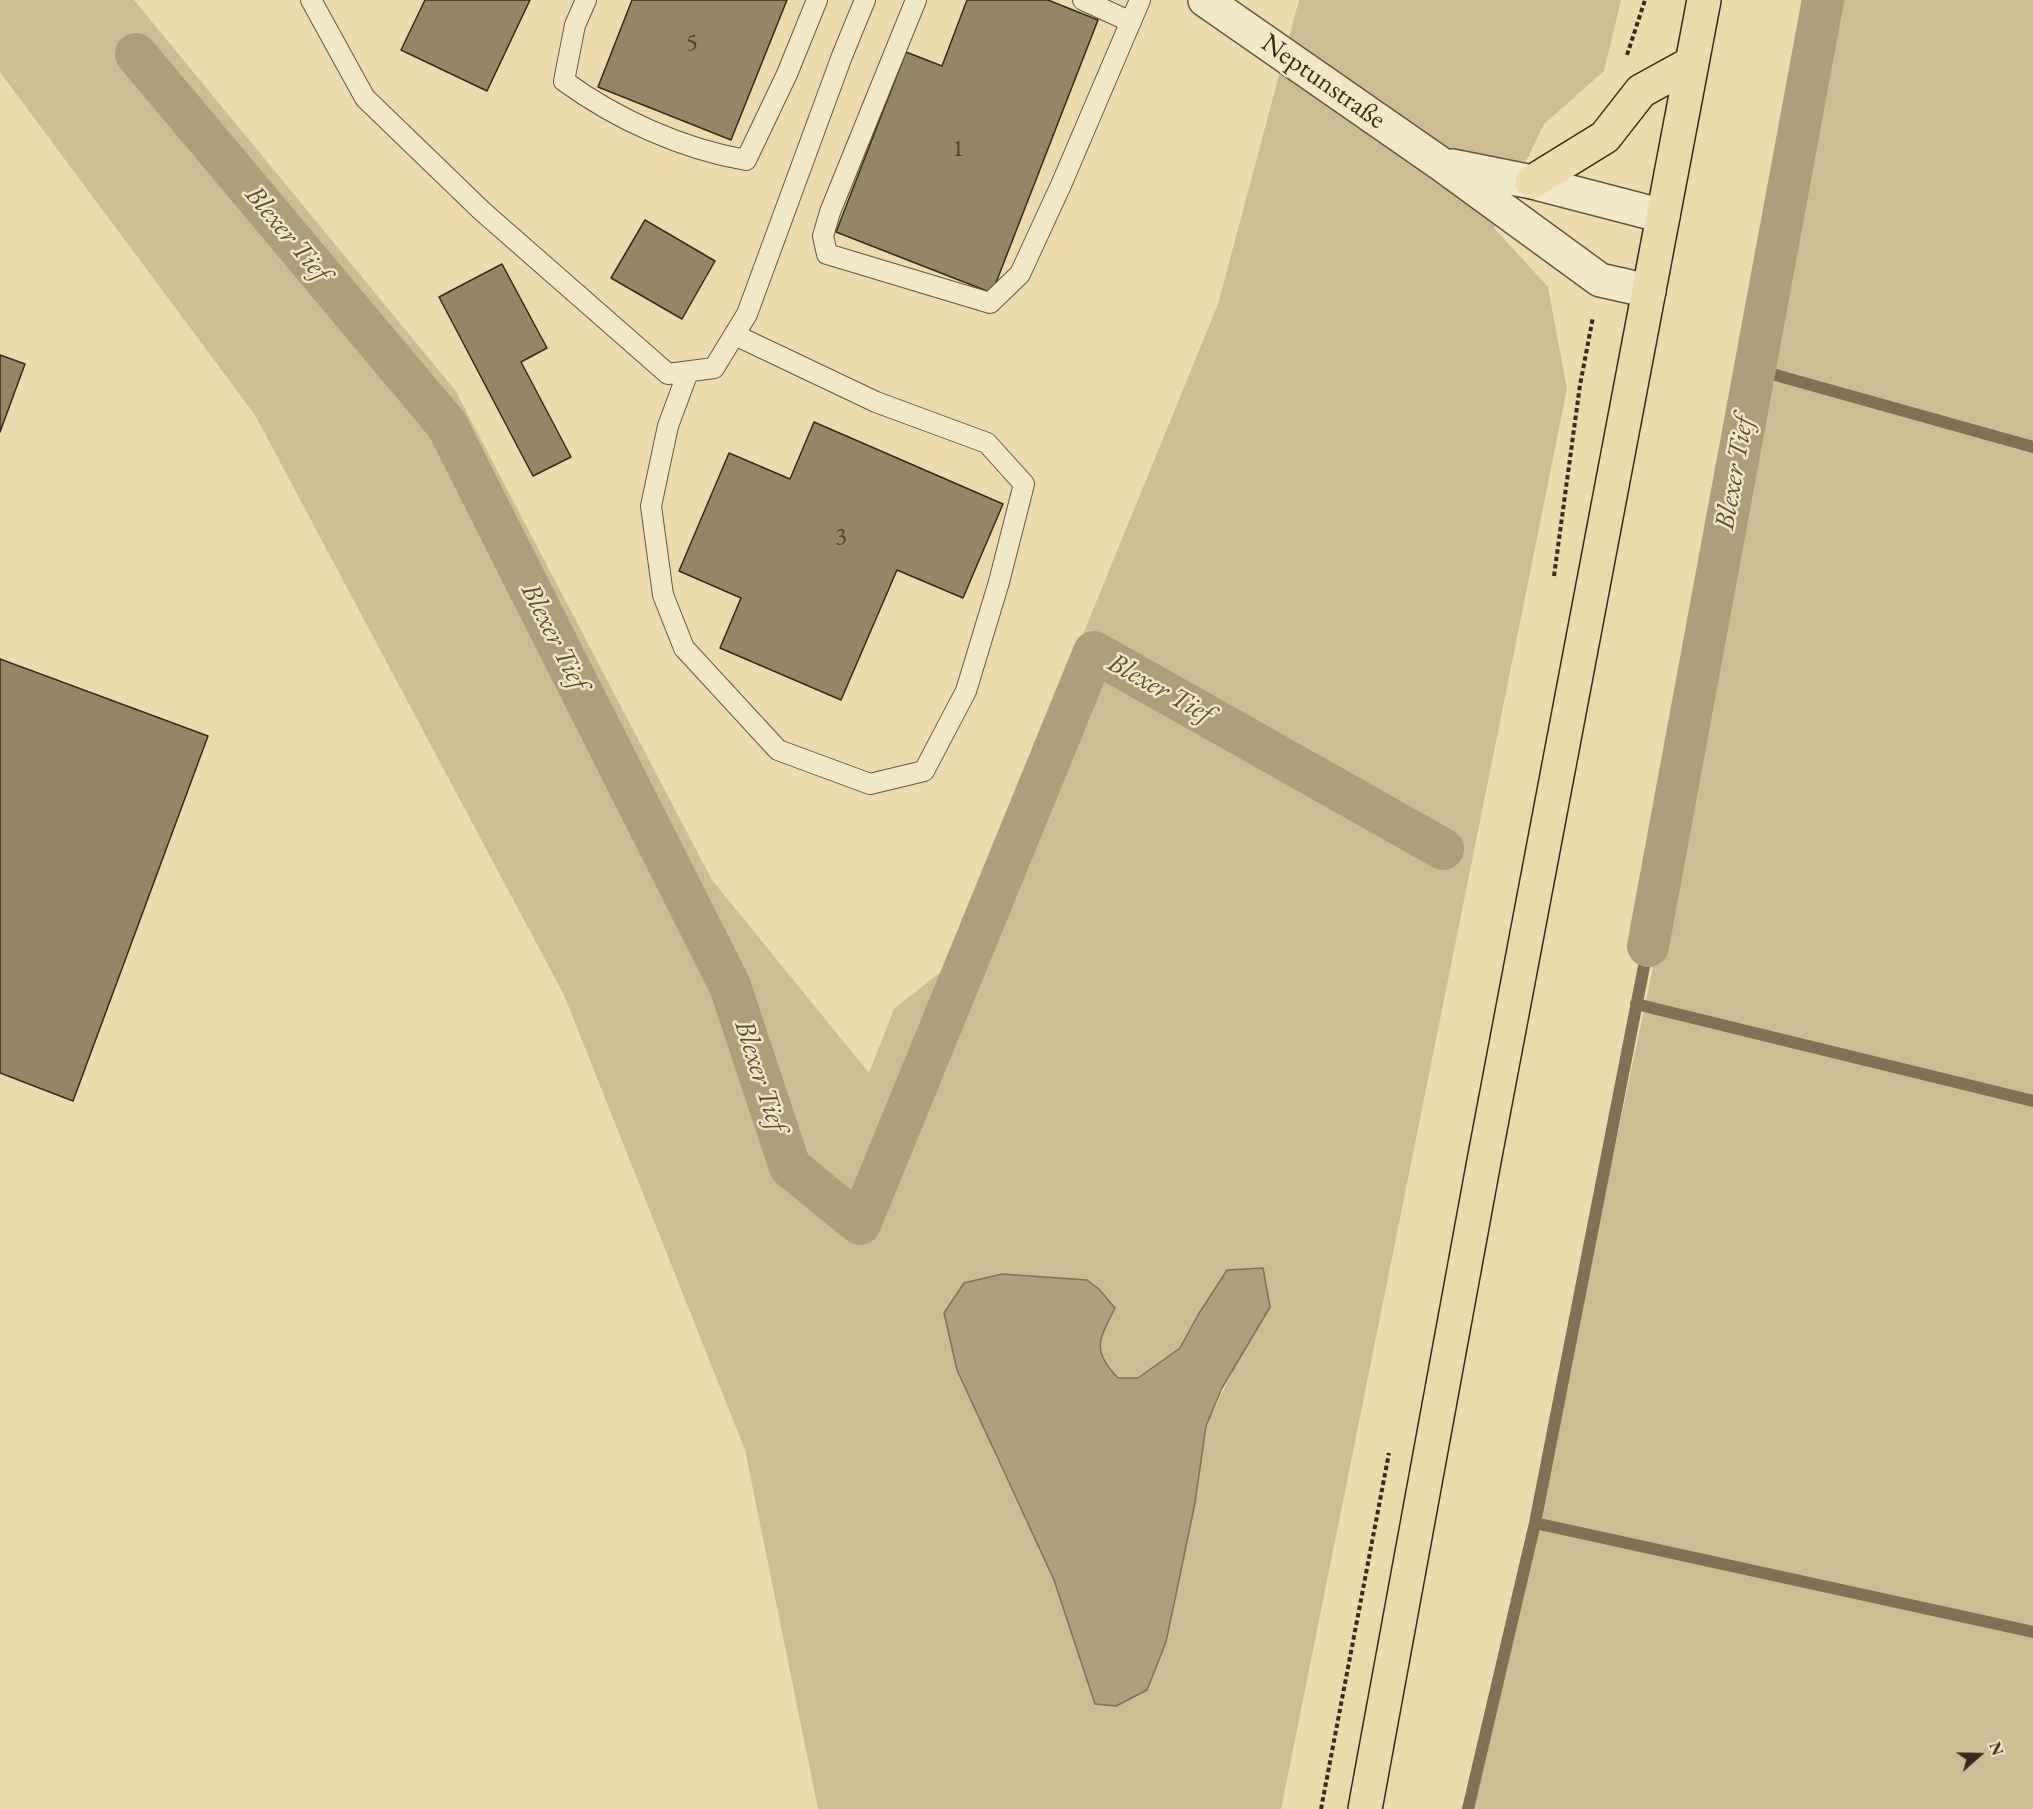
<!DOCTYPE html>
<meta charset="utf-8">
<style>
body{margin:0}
#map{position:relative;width:2033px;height:1809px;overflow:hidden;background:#eddaae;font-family:"EB Garamond",serif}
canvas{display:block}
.north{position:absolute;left:1949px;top:1725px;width:60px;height:60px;-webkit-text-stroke:4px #f3e7ca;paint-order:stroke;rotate:70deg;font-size:16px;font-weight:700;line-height:24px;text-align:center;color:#382a1c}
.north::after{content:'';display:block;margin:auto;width:21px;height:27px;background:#382a1c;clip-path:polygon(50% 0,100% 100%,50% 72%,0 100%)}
</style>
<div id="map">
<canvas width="2033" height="1809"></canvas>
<div class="north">N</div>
</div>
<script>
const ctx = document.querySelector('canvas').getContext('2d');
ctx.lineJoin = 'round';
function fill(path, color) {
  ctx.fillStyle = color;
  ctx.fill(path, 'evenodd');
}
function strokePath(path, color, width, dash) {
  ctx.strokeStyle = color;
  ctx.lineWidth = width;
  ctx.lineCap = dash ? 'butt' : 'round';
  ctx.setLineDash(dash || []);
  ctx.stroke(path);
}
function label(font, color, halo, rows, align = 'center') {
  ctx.font = font + ' "EB Garamond",serif';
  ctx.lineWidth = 5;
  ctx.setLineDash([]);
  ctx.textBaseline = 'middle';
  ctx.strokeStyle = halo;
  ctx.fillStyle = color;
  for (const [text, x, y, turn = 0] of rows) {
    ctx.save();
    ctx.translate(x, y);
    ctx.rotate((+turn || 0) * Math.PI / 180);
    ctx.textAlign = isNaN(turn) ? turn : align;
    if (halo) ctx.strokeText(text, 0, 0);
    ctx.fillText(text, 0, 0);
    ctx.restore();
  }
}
fill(new Path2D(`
 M0,0H134L455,390L712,880L869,1073L894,1009L947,967L1218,304L1299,0H1621L1604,71L1544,124L1494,228L1548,287L1567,389L1281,1809H818L745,1450L564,995L255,415L0,72ZM1002,1274L1087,1280L1115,1308C1099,1340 1092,1350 1118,1378H1138L1180,1348L1198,1315L1244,1348L1206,1426L1195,1503L1166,1642L1095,1704L1054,1580L995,1455L964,1283Z
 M1834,0H2033V1809H1473L1648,992Z`), '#cebc95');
const water = new Path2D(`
 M1263,1268L1270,1307L1222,1388L1206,1426L1195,1503L1166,1642L1147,1690L1116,1706L1095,1704L1054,1580L957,1370L944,1313L964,1283L1002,1274L1087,1280L1099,1289L1115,1308C1099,1340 1091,1350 1118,1378H1138L1180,1348L1198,1315L1227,1270Z`);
fill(water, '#af9e7c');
strokePath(water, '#7f7056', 1.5);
strokePath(new Path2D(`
 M1754,369L2033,447
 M1636,1004L2033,1101
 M1535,1523L2033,1632
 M1468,1809L1535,1523L1648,946`), '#7f7056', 12);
strokePath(new Path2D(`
 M136,54L447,425L730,986L790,1167L860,1224L1094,652L1443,849
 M1648,946L1823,0`), '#af9e7c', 42);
const building = new Path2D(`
 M425,0H530L487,91L401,50Z
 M632,0H787L731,140L598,87Z
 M967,0H1048L1098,20L992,293L836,232L906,52L942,66Z
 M645,220L715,261L682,319L611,278Z
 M502,264L547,348L521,362L571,457L533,476L439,297Z
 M0,355L25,364L0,432Z
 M814,422L1003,504L963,598L897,570L841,700L720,648L741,598L679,571L729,453L790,479Z
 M0,659L208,736L73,1101L0,1073Z`);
fill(building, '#968668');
strokePath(building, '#382a1c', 1.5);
const service = new Path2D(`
 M311,0L365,98L482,211L668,374L714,368L747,314L842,56L865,0
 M586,0L575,25L564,81C616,119 682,149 746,160L787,74L817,0
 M916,0L830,212L823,236L827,254L990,303L1020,274L1061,185L1140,0
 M1083,0L1131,22
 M688,372L668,426L651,506L663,595L684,648L778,750L870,784L924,771L966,691L999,582L1024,484L987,443L876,402L735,335`);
const minor = new Path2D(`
 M1205,0L1441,164L1600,280L1649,291
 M1452,166L1532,182L1663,216`);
const primary = new Path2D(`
 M1532,182L1605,137L1641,91L1692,63
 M1365,1809L1484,1161L1704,0`);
strokePath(service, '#655640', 22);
strokePath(minor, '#655640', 36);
strokePath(primary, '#382a1c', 36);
strokePath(new Path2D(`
 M1627,55L1645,0
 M1554,576L1580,385L1593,317
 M1321,1809L1389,1453`), '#382a1c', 4, [4.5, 3]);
strokePath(service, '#f3e7ca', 20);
strokePath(minor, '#f3e7ca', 33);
strokePath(primary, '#eddaae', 33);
label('24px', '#50412f', null, [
 ["5",692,43],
 ["1",958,149],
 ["3",841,537]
]);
label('27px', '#382a1c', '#f3e7ca', [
 ["Neptunstraße",1323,82,35]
]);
label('italic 28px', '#5c4d39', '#f3e7ca', [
 ["Blexer Tief",287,234,50],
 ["Blexer Tief",1735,473,-80],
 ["Blexer Tief",554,637,63],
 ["Blexer Tief",1160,689,29],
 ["Blexer Tief",760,1076,72]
]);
</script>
